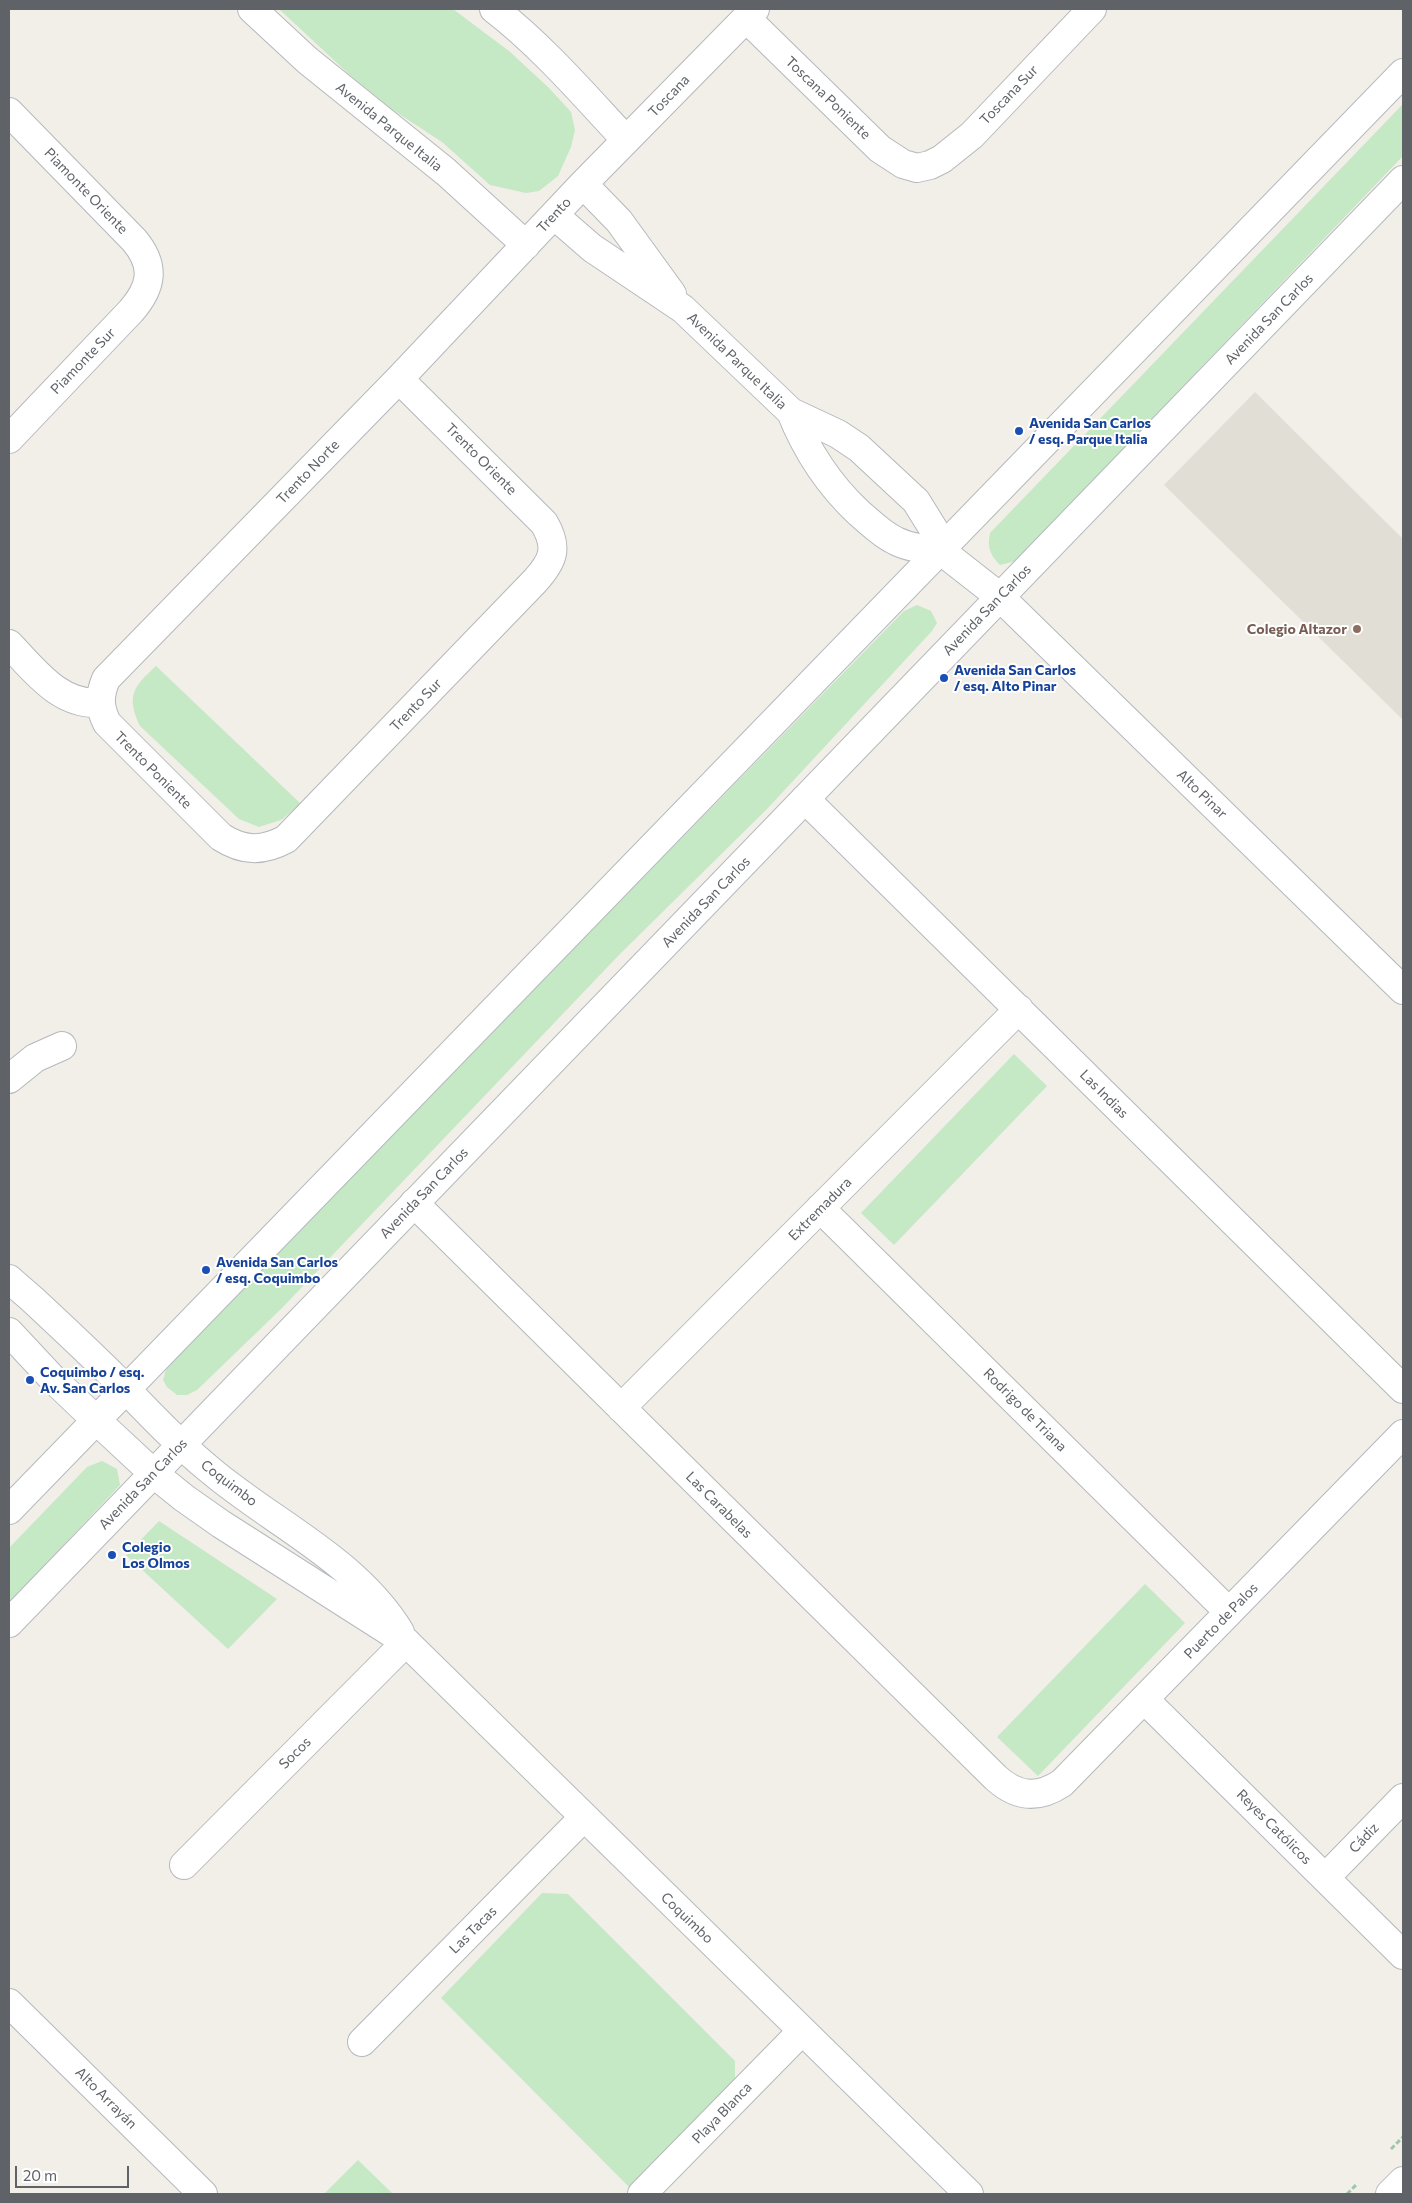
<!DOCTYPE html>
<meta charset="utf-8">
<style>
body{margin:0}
#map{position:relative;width:1412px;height:2203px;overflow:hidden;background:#f1efe8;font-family:Commissioner,sans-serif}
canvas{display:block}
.frame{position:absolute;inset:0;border:10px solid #5f6368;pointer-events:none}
.scale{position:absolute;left:15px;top:2166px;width:114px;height:22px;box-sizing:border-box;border:2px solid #5f6368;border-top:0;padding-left:6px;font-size:15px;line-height:18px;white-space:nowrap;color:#5f6368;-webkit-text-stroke:4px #fff;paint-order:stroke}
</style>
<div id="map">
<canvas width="1412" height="2203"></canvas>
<div class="frame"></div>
<div class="scale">20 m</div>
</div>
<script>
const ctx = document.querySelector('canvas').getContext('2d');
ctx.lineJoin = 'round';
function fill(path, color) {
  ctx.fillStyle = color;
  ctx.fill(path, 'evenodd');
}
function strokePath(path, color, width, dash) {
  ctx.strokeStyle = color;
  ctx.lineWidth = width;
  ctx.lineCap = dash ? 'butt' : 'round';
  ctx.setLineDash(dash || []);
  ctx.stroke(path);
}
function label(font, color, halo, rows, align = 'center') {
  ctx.font = font + ' Commissioner,sans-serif';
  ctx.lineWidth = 4;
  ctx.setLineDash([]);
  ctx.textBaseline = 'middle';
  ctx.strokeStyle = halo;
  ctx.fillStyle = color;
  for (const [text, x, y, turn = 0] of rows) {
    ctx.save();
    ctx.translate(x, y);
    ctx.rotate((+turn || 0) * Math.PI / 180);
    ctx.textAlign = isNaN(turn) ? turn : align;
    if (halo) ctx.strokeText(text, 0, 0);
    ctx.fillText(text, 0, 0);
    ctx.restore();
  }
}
fill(new Path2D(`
 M1255,392L1403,539V720L1164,485Z`), '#e1ded6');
fill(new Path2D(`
 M279,9H453L509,51L549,88L571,112L575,130L571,147L558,176L539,191L526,193L490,185L442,142L393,110L352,77Z
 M1403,104V156L1016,561L1000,565C990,555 987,547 990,533Z
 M917,605L931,611L937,623L932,631L767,809L619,955L281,1309L197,1390L187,1395H177L167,1387L163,1380L168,1363L904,611Z
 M156,666L301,804L281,820L259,827L239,819L140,726C126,696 133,687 156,666Z
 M1014,1054L1047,1086L894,1245L861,1213Z
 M102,1461L117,1469L120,1485L9,1603V1548L87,1467Z
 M159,1521L277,1599L228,1649L126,1555Z
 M1145,1584L1185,1623L1038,1776L997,1737Z
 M542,1893L568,1894L735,2061V2084L631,2189L441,1998Z
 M358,2160L393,2194H324Z`), '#c5e8c5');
const street = new Path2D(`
 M252,9L307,60L446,172L526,245
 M494,9C543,47 583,94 626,140
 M746,18L880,149L903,164L917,168L930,165L942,159L972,135L1092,9
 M9,112L134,240C156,266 152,287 131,311L9,439
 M583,184L619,221L672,294
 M554,215L592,248L683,309L791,412L838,434L859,448L916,501L934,530L940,550L1000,597L1403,990
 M399,379L544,523C559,548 553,561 535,581L286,839C262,852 243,851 221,837L107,723C99,707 99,696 106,679L399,379L583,184L755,9
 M791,412C807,452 828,484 859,513C871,523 881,534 896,541C910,548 925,549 940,550
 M9,644C35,671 59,705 100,703
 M805,799L1403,1389
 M9,1079L35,1058L62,1046
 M414,1203L996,1778C1017,1797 1038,1799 1062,1783L1403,1434
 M820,1208L1229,1612
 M621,1408L1019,1009
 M1144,1699L1403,1955
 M184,1865L406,1642
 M1325,1878L1403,1798
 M9,2003L203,2194
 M362,2042L584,1817
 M642,2194L802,2031`);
const secondary = new Path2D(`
 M9,1279L32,1299C61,1326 90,1353 117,1380C147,1411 177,1443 210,1470C274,1524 355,1559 400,1632
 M9,1332L52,1378L96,1420L153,1473L184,1498L221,1524L406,1642L969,2194
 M9,1510L1403,73
 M9,1623L1403,180
 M1390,2194L1403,2181`);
strokePath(street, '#b5b8bc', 30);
strokePath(secondary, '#b6babf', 30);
strokePath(new Path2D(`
 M1391,2149L1403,2137
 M1347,2194L1357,2184`), '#9cc7a9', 3, [5, 2.5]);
strokePath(street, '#fff', 28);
strokePath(secondary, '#fff', 28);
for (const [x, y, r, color] of [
 [1019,431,5,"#1a4fb4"],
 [1357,629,5,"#8d6e63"],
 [944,678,5,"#1a4fb4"],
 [206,1270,5,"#1a4fb4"],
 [30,1380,5,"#1a4fb4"],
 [112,1555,5,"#1a4fb4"]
]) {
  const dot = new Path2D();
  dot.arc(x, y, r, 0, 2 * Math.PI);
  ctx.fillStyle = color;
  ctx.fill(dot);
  strokePath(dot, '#fff', 2);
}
label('14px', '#5f6368', '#fff', [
 ["Toscana Sur",1009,95,-46],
 ["Toscana",669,96,-46],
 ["Toscana Poniente",828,98,44],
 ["Avenida Parque Italia",389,127,39],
 ["Piamonte Oriente",86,191,46],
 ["Trento",554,215,-47],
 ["Avenida San Carlos",1269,319,-46],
 ["Piamonte Sur",83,361,-46],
 ["Avenida Parque Italia",737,361,44],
 ["Trento Oriente",481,459,45],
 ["Trento Norte",308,472,-46],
 ["Avenida San Carlos",987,610,-46],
 ["Trento Sur",416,705,-46],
 ["Trento Poniente",153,770,45],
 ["Alto Pinar",1202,794,44],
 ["Avenida San Carlos",706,902,-46],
 ["Las Indias",1104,1094,45],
 ["Avenida San Carlos",424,1193,-46],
 ["Extremadura",820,1209,-45],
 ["Rodrigo de Triana",1025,1410,45],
 ["Coquimbo",229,1483,37],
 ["Avenida San Carlos",143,1484,-46],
 ["Las Carabelas",719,1505,45],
 ["Puerto de Palos",1221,1621,-46],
 ["Socos",295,1753,-45],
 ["Reyes Católicos",1274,1827,45],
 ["Cádiz",1364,1838,-46],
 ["Coquimbo",687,1918,44],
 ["Las Tacas",473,1930,-45],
 ["Alto Arrayán",106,2098,45],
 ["Playa Blanca",722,2113,-46]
]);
label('bold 14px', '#164399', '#fff', [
 ["Avenida San Carlos",1029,423],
 ["/ esq. Parque Italia",1029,439],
 ["Avenida San Carlos",954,670],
 ["/ esq. Alto Pinar",954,686],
 ["Avenida San Carlos",216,1262],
 ["/ esq. Coquimbo",216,1278],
 ["Coquimbo / esq.",40,1372],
 ["Av. San Carlos",40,1388],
 ["Colegio",122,1547],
 ["Los Olmos",122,1563]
], 'left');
label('bold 14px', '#785e54', '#fff', [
 ["Colegio Altazor",1347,629]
], 'right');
</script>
